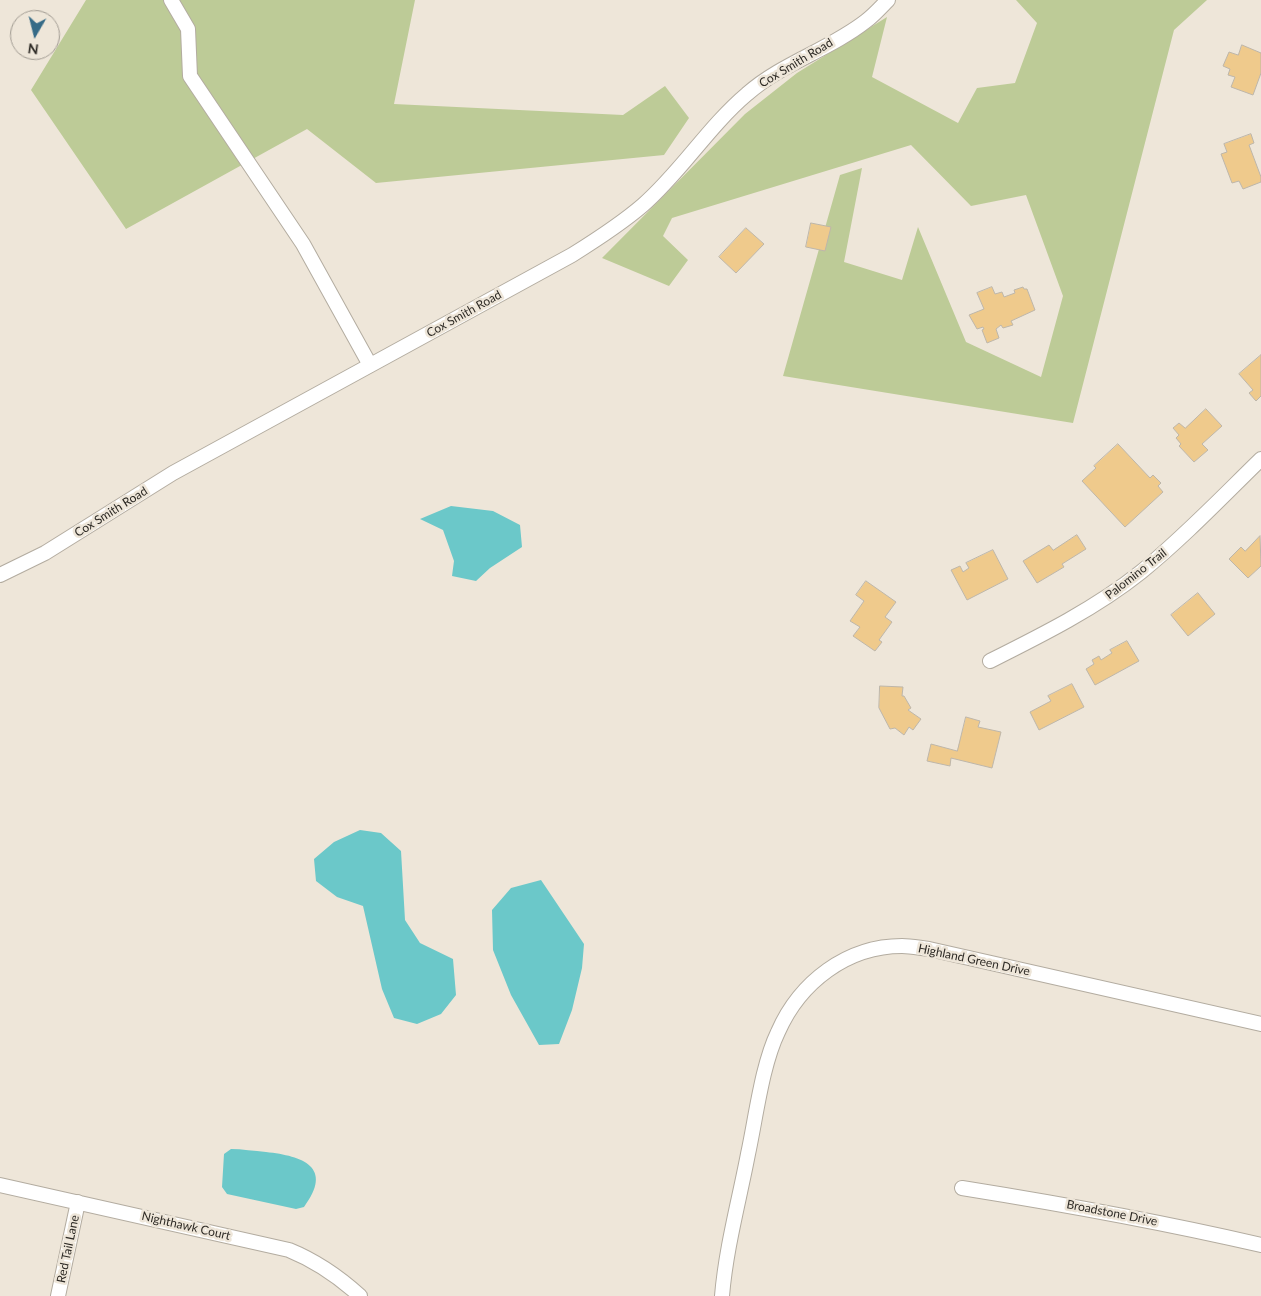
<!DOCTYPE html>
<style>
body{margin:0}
#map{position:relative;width:1261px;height:1296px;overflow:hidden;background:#eee6d9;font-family:Lato,sans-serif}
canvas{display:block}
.north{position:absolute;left:10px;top:10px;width:50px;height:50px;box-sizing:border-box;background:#eee6d9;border:1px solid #a09a91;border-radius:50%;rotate:188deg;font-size:14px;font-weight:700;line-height:20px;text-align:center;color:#2c2924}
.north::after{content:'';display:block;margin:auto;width:18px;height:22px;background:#366b87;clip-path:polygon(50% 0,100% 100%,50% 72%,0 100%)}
</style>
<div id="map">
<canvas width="1261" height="1296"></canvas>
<div class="north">N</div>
</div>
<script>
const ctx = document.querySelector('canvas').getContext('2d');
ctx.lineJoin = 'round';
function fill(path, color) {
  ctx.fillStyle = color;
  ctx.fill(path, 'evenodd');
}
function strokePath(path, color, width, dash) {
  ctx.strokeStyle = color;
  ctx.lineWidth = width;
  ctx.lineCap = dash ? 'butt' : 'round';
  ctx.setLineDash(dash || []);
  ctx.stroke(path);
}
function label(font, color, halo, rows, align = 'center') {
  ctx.font = font + ' Lato,sans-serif';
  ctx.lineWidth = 5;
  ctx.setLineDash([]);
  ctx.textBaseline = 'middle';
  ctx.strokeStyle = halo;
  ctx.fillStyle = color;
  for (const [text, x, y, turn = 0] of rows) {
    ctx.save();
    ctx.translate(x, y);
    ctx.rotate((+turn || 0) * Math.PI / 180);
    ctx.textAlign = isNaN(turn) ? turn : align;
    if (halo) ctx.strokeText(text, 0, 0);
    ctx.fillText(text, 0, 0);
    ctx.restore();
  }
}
fill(new Path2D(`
 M86,0H415L394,104L623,115L665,86L689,118L664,155L376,183L307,129L126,229L31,90Z
 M1016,0H1207L1174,30L1073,423L783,376L840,175L862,168L844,262L902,280L918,227L966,342L1041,377L1063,296L1026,195L971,206L911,145L672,218L663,236L688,260L669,286L602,258L745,114L797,73L887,17L872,77L958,123L977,88L1015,83L1037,23Z`), '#bdcb97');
fill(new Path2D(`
 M451,506L493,511L520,525L522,547L490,568L476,581L452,576L454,561L443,530L420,519Z
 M360,830L381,833L401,851L405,920L420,943L453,959L456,995L441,1014L417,1024L394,1018L382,989L363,906L337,897L316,881L314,859L334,842Z
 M541,880L584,944L582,968L572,1010L559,1044L539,1045L511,995L493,950L492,910L511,888Z
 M231,1149C242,1149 254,1151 266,1152C303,1156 334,1167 304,1207L296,1209L227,1194L222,1187L224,1154Z`), '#6bc8c9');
const building = new Path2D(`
 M1242,45L1261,53V73L1253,95L1231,87L1235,77L1228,75L1230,69L1223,66L1229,52L1238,55Z
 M1251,134L1254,143L1249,145L1261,177V182L1243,189L1239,181L1232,183L1221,154L1227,152L1224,144Z
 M811,223L831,227L825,251L806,247Z
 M746,228L764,244L736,273L719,257Z
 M992,287L995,294L1002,292L1004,297L1015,293L1014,290L1023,287L1024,289H1027L1035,310L1011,321L1013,325L1003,328L1001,325L996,329L999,338L987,343L982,330L984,329L983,327L977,329L969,315L984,309L977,293Z
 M1261,355V396L1256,401L1249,393L1253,390L1239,374Z
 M1206,409L1222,426L1202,444L1208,450L1194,462L1179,446L1181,444L1176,438L1179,435L1173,428L1179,423L1185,428Z
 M1118,444L1150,478L1153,475L1161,483L1158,486L1163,492L1125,527L1082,481L1096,468L1094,466Z
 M1077,535L1086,549L1062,564L1064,567L1037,583L1023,561L1049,545L1053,550Z
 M1260,536L1261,566L1248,578L1229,559L1241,547L1245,551Z
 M993,550L1008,579L967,600L951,570L960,566L963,572L969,568L966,563Z
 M866,581L896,602L885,617L892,622L879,640L882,642L875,651L853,636L860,627L850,621L864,601L856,595Z
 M1198,593L1215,614L1188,636L1171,615Z
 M1127,641L1139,661L1095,685L1086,669L1094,664L1092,660L1099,656L1101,660L1112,653L1110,650Z
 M1072,684L1084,707L1039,730L1030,712L1051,701L1048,696Z
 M880,686L903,687L902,696H904L911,708L908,710L921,719L913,730L909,727L904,735L895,728L890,729L879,708Z
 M966,717L980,721L978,727L1001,732L992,768L951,758L950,766L927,761L931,744L957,751Z`);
fill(building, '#efca8c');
strokePath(building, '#bdb6aa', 1);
const minor = new Path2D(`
 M171,0L188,29L190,76L303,244L370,365
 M0,575L45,553L173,473L572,255C596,240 621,224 643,205C681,172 708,127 747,94C782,63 829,50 866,21C874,15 881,7 888,0
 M990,661C1042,635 1096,608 1141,572C1184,537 1222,497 1261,459
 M0,1185L289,1250C316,1261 338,1276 360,1296
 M962,1188C1062,1204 1162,1222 1261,1245
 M58,1296L78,1202
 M722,1296C726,1248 739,1201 748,1154C756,1117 762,1065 778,1032C800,982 847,946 902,946C911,946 920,948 929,949L1261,1024`);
strokePath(minor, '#b3aca0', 16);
strokePath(minor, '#fff', 14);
label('12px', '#2c2924', '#eee6d9', [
 ["Cox Smith Road",796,63,-31],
 ["Cox Smith Road",464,314,-29],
 ["Cox Smith Road",111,512,-32],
 ["Palomino Trail",1136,574,-38],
 ["Highland Green Drive",974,960,12],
 ["Broadstone Drive",1112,1213,11],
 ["Nighthawk Court",186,1226,13],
 ["Red Tail Lane",68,1249,-78]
]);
</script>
